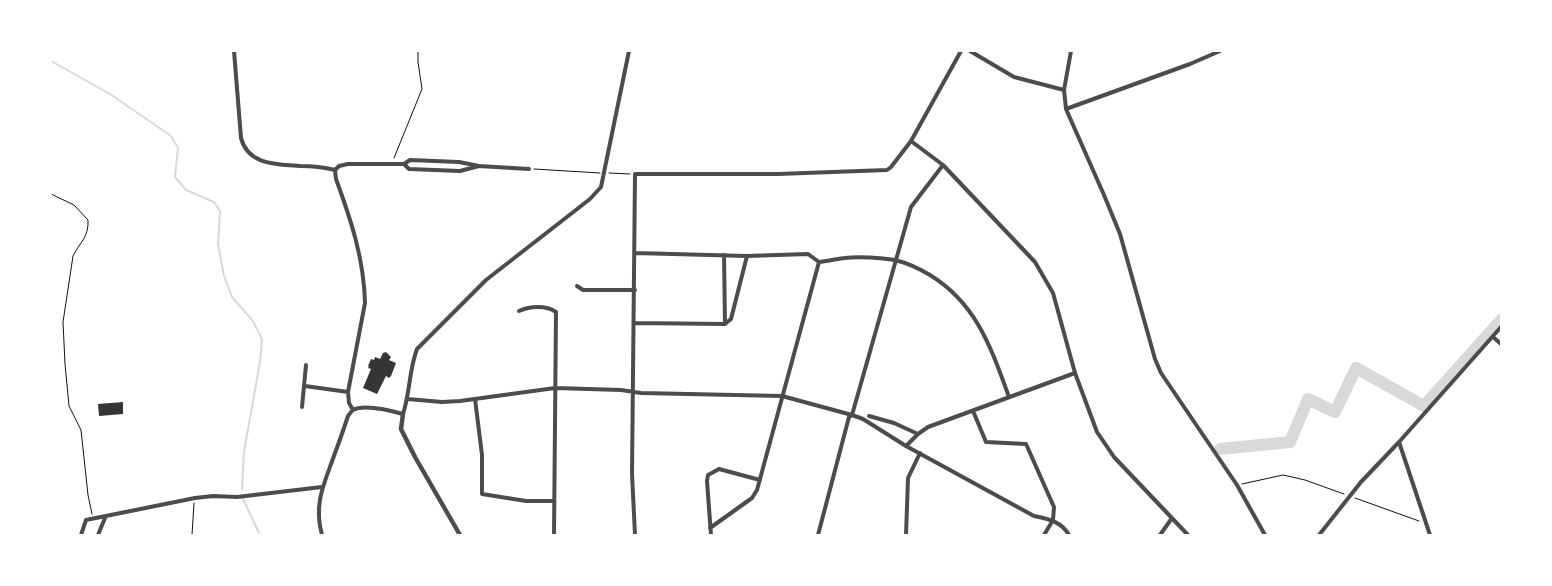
<!DOCTYPE html>
<style>
body{margin:0}
#map{position:relative;width:1552px;height:586px;overflow:hidden;background:#fff;font-family:Arial,sans-serif}
canvas{display:block}
.frame{position:absolute;inset:0;border:52px solid #fff;pointer-events:none}
</style>
<div id="map">
<canvas width="1552" height="586"></canvas>
<div class="frame"></div>
</div>
<script>
const ctx = document.querySelector('canvas').getContext('2d');
ctx.lineJoin = 'round';
function strokePath(path, color, width, dash) {
  ctx.strokeStyle = color;
  ctx.lineWidth = width;
  ctx.lineCap = dash ? 'butt' : 'round';
  ctx.setLineDash(dash || []);
  ctx.stroke(path);
}
function fill(path, color) {
  ctx.fillStyle = color;
  ctx.fill(path, 'evenodd');
}
strokePath(new Path2D(`
 M51,61L110,94L171,136L178,148L175,177L186,190L214,202L220,211L218,244L224,276L232,297L253,321L262,339L260,362L244,452L242,489
 M243,499L260,535`), '#d9d9d9', 2);
strokePath(new Path2D(`
 M1220,449L1290,442L1308,399L1335,412L1356,368L1424,406L1501,320`), '#d9d9d9', 12);
fill(new Path2D(`
 M386,352L391,357L389,360L396,363L391,376L389,378L386,376L377,394L363,388L371,369L368,368L369,366H368L371,359L374,360L375,357L380,359L383,353Z
 M123,402V414L99,416L98,404Z`), '#353535');
strokePath(new Path2D(`
 M394,158L422,89L418,62V51
 M534,169L600,173
 M609,173L630,174
 M51,194L74,205L88,220C89,237 80,242 73,256L63,322L65,364L69,406L81,430L88,495L92,514
 M1242,484L1283,475L1305,480L1344,494
 M1355,498L1419,521
 M192,535L194,503`), '#111', 1);
strokePath(new Path2D(`
 M234,51L241,138C248,165 276,164 300,166C311,166 323,167 335,170
 M970,51L1014,77L1064,90
 M1071,51L1064,90L1066,109L1104,195L1120,234L1155,359L1161,373L1237,485L1265,535
 M1066,109L1190,64L1220,51
 M911,141L943,165L1035,262L1053,293L1075,373L1097,432L1114,457L1188,535
 M404,164L410,160L459,162L479,166L529,169
 M335,170L336,179C351,220 364,259 365,303L348,392L349,403L353,410
 M335,170L339,166L348,164H404L409,169L460,171L479,166
 M635,253L747,256L808,254L819,262C828,261 836,259 845,258C858,256 882,258 895,260C907,263 920,269 930,275C977,304 991,348 1009,397
 M724,255L725,324
 M577,286L583,290H635
 M519,311C530,306 546,305 556,312L554,535
 M634,323L725,324L731,319L747,256
 M1493,337L1501,344
 M305,386L348,392
 M408,399L442,402L460,401L555,388L621,390L641,393L782,396L852,415L863,419L906,446L1034,516C1048,519 1061,521 1069,535
 M475,399L482,455V494L526,501H554
 M302,407L306,365
 M973,411L986,442L1026,444L1054,507L1053,520L1044,535
 M869,416L894,423L918,434
 M1399,442L1430,535
 M906,446L918,434L928,427L1075,373
 M710,528L752,498L757,490L819,262
 M81,535L86,520L195,498L213,496L237,497L322,487
 M98,535L105,518
 M322,535C313,503 325,482 335,453C340,440 344,428 348,416C349,415 352,410 353,410C364,404 392,411 403,414C410,393 409,370 417,349L486,280L590,199L601,187L629,51
 M635,535L632,474L635,174H778L887,170L891,167L911,141L961,51
 M711,535L707,481L708,475L719,469L760,480
 M818,535L849,417L852,415L911,207L943,165
 M906,535L908,478L920,453
 M1160,535L1172,518
 M1319,535L1361,482L1399,442L1501,327`), '#4c4c4c', 4);
strokePath(new Path2D(`
 M403,414L401,429L415,457L460,535`), '#4c4c4c', 4.5);
</script>
